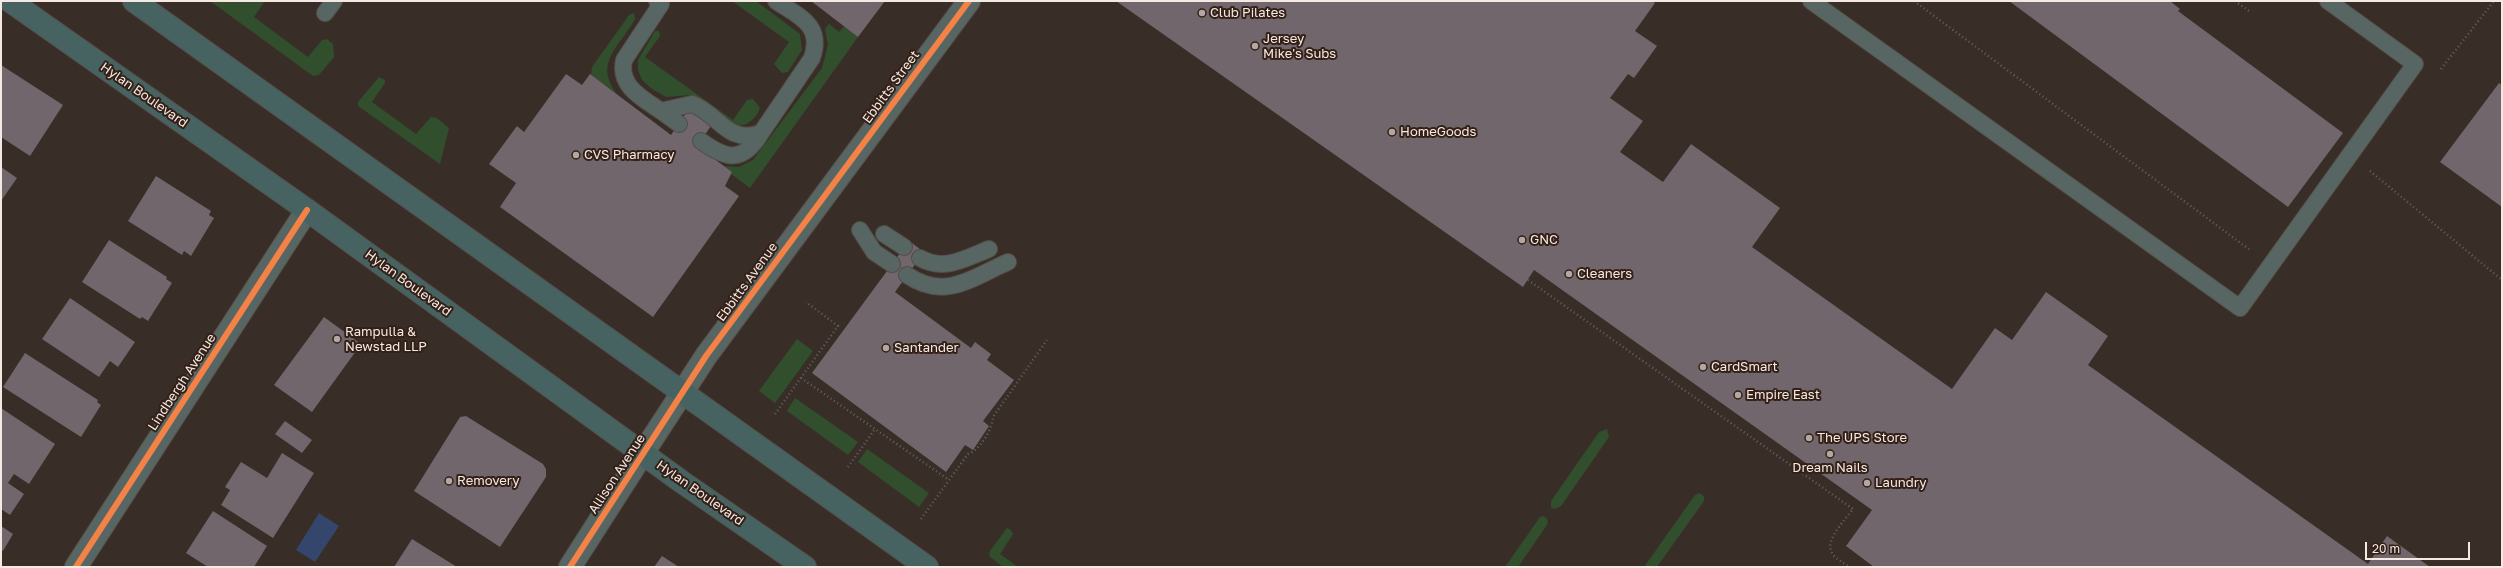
<!DOCTYPE html>
<style>
body{margin:0}
#map{position:relative;width:2503px;height:568px;overflow:hidden;background:#382d27;font-family:"Golos Text",sans-serif}
canvas{display:block}
.frame{position:absolute;inset:0;border:2px solid #f6e9e3;pointer-events:none}
.scale{position:absolute;left:2365px;top:542px;width:105px;height:18px;box-sizing:border-box;border:2px solid #f6e9e3;border-top:0;padding-left:5px;font-size:12px;line-height:14px;white-space:nowrap;color:#f6e9e3;-webkit-text-stroke:3px #332017;paint-order:stroke}
</style>
<div id="map">
<canvas width="2503" height="568"></canvas>
<div class="frame"></div>
<div class="scale">20 m</div>
</div>
<script>
const ctx = document.querySelector('canvas').getContext('2d');
ctx.lineJoin = 'round';
function fill(path, color) {
  ctx.fillStyle = color;
  ctx.fill(path, 'evenodd');
}
function strokePath(path, color, width, dash) {
  ctx.strokeStyle = color;
  ctx.lineWidth = width;
  ctx.lineCap = dash ? 'butt' : 'round';
  ctx.setLineDash(dash || []);
  ctx.stroke(path);
}
function label(font, color, halo, rows, align = 'center') {
  ctx.font = font + ' "Golos Text",sans-serif';
  ctx.lineWidth = 4;
  ctx.setLineDash([]);
  ctx.textBaseline = 'middle';
  ctx.strokeStyle = halo;
  ctx.fillStyle = color;
  for (const [text, x, y, turn = 0] of rows) {
    ctx.save();
    ctx.translate(x, y);
    ctx.rotate((+turn || 0) * Math.PI / 180);
    ctx.textAlign = isNaN(turn) ? turn : align;
    if (halo) ctx.strokeText(text, 0, 0);
    ctx.fillText(text, 0, 0);
    ctx.restore();
  }
}
fill(new Path2D(`
 M210,1H265L254,17L308,57L322,40L327,39L333,44L334,57L319,75L313,76Z
 M732,1H756L800,34L802,50L788,72L782,73L774,64L789,42Z
 M634,13L635,19C620,47 593,62 617,94L591,75L592,67L629,15Z
 M829,24L839,32L844,26L858,37L750,188L731,174L732,172L724,166L739,167L753,160L822,68L828,45L825,29Z
 M655,31H659L660,36L645,57L733,120L747,100L753,99L760,108C756,119 746,128 734,125L691,95L666,97L652,89L642,80L638,70V60Z
 M379,77L385,80V83L372,102L416,134L431,117L437,118L449,128L440,164L358,106V102Z
 M797,339L813,351L775,403L759,391Z
 M795,398L858,442L848,455L787,411Z
 M1607,429L1609,437L1561,506L1555,509L1551,508V501L1599,432Z
 M867,449L929,493L919,507L858,462Z
 M1699,493L1704,496V501L1657,567H1644L1695,495Z
 M1544,516L1548,520L1547,525L1518,567H1505L1540,517Z
 M1007,528L1011,530L1013,534L1000,554L1018,567H1003L989,556L990,551Z`), '#324f2d');
fill(new Path2D(`
 M319,513L339,526L315,562L296,550Z`), '#35466c');
fill(new Path2D(`
 M811,1H885L858,37Z
 M1116,1H1652L1655,3L1635,31L1657,46L1634,78L1628,74L1610,98L1643,121L1620,152L1663,182L1691,144L1780,208L1752,247L1952,389L1995,328L2012,340L2046,292L2108,336L2088,365L2368,564L2387,536L2430,567H1874L1846,546L1872,510L1534,270L1523,287Z
 M2009,1H2170L2180,9L2178,11L2343,133L2288,207Z
 M1,65L63,105L30,156L1,137Z
 M566,74L582,85L590,74L671,135L688,110L711,126L697,146L732,172L725,186L739,196L653,317L500,207L516,183L489,164L517,126L524,132Z
 M2499,83L2502,85V207L2440,162Z
 M1,167L17,178L1,201Z
 M156,176L211,211L209,215L214,218L191,256L184,251L182,255L128,221Z
 M109,240L167,277L166,279L172,283L148,321L142,317L140,319L82,282Z
 M909,241L924,252L895,292L971,348L975,342L991,354L987,360L1014,380L983,421L989,426L973,450L965,445L946,472L812,373Z
 M70,298L135,342L118,367L110,361L99,377L42,339Z
 M324,317L361,344L312,412L274,385Z
 M25,353L98,400L97,402L101,405L81,437L3,387Z
 M1,408L55,444L29,484L14,474L8,483L24,494L10,515L1,509Z
 M466,416L543,464L546,469V477L500,547L414,491L460,417Z
 M285,421L312,440L302,453L275,434Z
 M282,453L314,473L273,538L221,505L230,490L225,487L241,462L267,478Z
 M213,511L267,546L254,567H208L186,553Z
 M1,526L13,534L3,551L1,549Z
 M412,539L457,567H394Z
 M662,556L679,567H654Z`), '#70666c');
const service = new Path2D(`
 M657,1L661,4L624,60C618,86 642,98 661,111L692,104C719,114 727,145 761,133L812,58C823,25 800,17 776,1
 M1811,1L2240,308L2415,64L2328,1
 M325,13L334,1
 M661,111L679,124
 M701,141C727,160 743,163 761,133
 M860,230L874,252L892,264
 M884,234L904,247
 M920,258C944,272 966,258 989,249
 M907,275C945,301 971,278 1008,262`);
const minor = new Path2D(`
 M76,567L307,210
 M570,567L643,453`);
const tertiary = new Path2D(`
 M643,453L706,356L969,1`);
const primary = new Path2D(`
 M10,1L307,210L682,482L805,567
 M134,1L927,567`);
strokePath(service, '#554c47', 18);
strokePath(minor, '#554c47', 24);
strokePath(tertiary, '#554c47', 24);
strokePath(primary, '#554c47', 24);
strokePath(new Path2D(`
 M1914,1L2250,250
 M2235,1L2249,11
 M2441,69L2494,1
 M2370,171L2502,280
 M1528,280L1853,509C1846,519 1824,540 1832,553C1835,559 1844,563 1849,567
 M801,378L949,480
 M775,414L838,326L806,302
 M848,467L875,429
 M921,519L968,454C980,450 992,430 993,417L1047,340`), '#5f6462', 2.5, [1, 3]);
strokePath(service, '#586663', 16);
strokePath(minor, '#586663', 22);
strokePath(tertiary, '#586663', 22);
strokePath(primary, '#476361', 22);
strokePath(new Path2D(`
 M76,567L307,210
 M570,567L706,356L969,1`), '#f48246', 6);
for (const [x, y, r, color] of [
 [1202,13,4,"#b4a7a1"],
 [1255,46,4,"#b4a7a1"],
 [1392,132,4,"#b4a7a1"],
 [576,155,4,"#b4a7a1"],
 [1522,240,4,"#b4a7a1"],
 [1569,274,4,"#b4a7a1"],
 [337,339,4,"#b4a7a1"],
 [886,348,4,"#b4a7a1"],
 [1703,367,4,"#b4a7a1"],
 [1738,395,4,"#b4a7a1"],
 [1809,438,4,"#b4a7a1"],
 [1830,454,4,"#b4a7a1"],
 [449,481,4,"#b4a7a1"],
 [1867,483,4,"#b4a7a1"]
]) {
  const dot = new Path2D();
  dot.arc(x, y, r, 0, 2 * Math.PI);
  ctx.fillStyle = color;
  ctx.fill(dot);
  strokePath(dot, '#332017', 1.5);
}
label('13px', '#f6e9e3', '#332017', [
 ["Club Pilates",1210,13],
 ["Jersey",1263,39],
 ["Mike's Subs",1263,54],
 ["HomeGoods",1400,132],
 ["CVS Pharmacy",584,155],
 ["GNC",1530,240],
 ["Cleaners",1577,274],
 ["Rampulla &",345,332],
 ["Newstad LLP",345,347],
 ["Santander",894,348],
 ["CardSmart",1711,367],
 ["Empire East",1746,395],
 ["The UPS Store",1817,438],
 ["Dream Nails",1830,468,"center"],
 ["Removery",457,481],
 ["Laundry",1875,483]
], 'left');
label('13px', '#f6e9e3', '#332017', [
 ["Ebbitts Street",891,87,-54],
 ["Hylan Boulevard",144,95,35],
 ["Ebbitts Avenue",747,282,-54],
 ["Hylan Boulevard",408,283,36],
 ["Lindbergh Avenue",182,382,-57],
 ["Allison Avenue",617,474,-57],
 ["Hylan Boulevard",700,493,35]
]);
</script>
